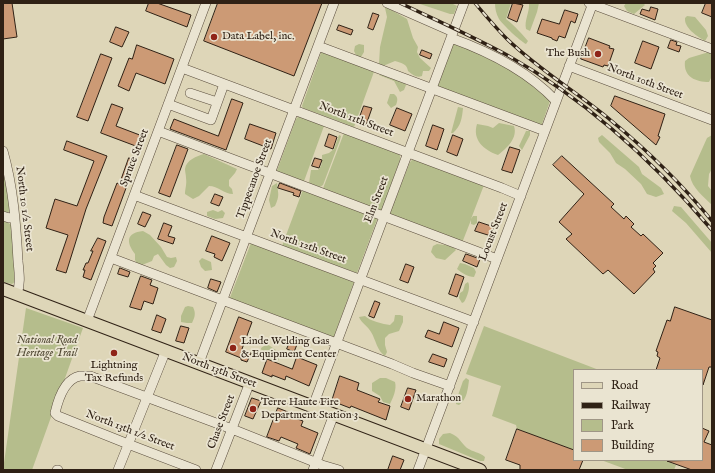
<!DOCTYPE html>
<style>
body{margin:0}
#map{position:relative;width:715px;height:473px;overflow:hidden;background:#ded6b8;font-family:"IM FELL English",serif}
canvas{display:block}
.frame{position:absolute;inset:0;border:4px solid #2f2115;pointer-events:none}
.legend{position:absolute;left:573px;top:369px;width:130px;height:92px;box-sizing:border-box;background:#eae4d1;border:1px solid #9f9686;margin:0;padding:5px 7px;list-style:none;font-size:12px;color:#2f2115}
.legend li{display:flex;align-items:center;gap:8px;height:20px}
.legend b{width:20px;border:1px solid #9f9686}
</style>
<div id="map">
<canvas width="715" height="473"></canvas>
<div class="frame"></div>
<ul class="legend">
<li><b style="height:5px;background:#ded6b8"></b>Road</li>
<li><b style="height:5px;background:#2f2115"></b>Railway</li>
<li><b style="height:11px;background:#b5bd8c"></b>Park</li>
<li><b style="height:11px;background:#cc9a75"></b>Building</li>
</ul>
</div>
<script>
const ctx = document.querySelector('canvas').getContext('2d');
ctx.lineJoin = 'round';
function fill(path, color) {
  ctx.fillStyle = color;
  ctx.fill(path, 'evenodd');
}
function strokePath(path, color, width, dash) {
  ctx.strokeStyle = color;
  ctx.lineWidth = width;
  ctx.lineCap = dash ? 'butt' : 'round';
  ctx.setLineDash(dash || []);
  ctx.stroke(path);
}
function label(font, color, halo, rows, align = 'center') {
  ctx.font = font + ' "IM FELL English",serif';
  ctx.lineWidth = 3.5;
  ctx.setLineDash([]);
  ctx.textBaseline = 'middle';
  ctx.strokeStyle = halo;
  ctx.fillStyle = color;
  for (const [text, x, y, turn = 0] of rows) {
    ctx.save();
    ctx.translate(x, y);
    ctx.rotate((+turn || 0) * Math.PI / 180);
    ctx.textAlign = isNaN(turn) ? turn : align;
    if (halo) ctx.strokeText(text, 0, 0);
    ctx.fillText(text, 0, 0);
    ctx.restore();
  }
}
fill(new Path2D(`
 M417,3L453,4L457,6L454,14H450Z
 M495,3H511L506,19C517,28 519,31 528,41L526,44C519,40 504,26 499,19C496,14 495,8 495,3Z
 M529,3H539L537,12L530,31L526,29C524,20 530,12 529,3Z
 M626,3H643L645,5L634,14L627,11L624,6Z
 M385,8H388L407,19L413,38L418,47L417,52L420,58L431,68L429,71H423L422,76C416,78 413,75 408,71C407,64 402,63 395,61L383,66L379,64L380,47L387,17Z
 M687,16L695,17L706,30L708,36L705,41C697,36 684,28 685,18Z
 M454,42L474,48L526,79L550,101L541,127L437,87Z
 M359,44L364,45V52L361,57H357L354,51L355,46Z
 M322,50L375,69L354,127L303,108L302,106Z
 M709,52L712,53V76L709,82C696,82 683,77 685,61L689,58Z
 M382,74L405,82L406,85L404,90L400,92L394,81L379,75Z
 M390,94H394C398,97 398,100 396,105L391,108L387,103Z
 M458,107L463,108C462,118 461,126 453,133H451Z
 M298,117H301L324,126L303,184L276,173L296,119Z
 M499,123L514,126C518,138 507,148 498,155C484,150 472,140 477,124L488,126L493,128Z
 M526,131H530V135L522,150L519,146Z
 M344,133L399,154L400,155V160L381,212L322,191Z
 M339,135L341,136L340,140L323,185L320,187L309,183L311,170H318C323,165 322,161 322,155L329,153L334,149Z
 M602,135L639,167L642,174L661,188L664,194L656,197L647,194L641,184L625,169L616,163L610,153L599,142L598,138Z
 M712,135V169L709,174L708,186L712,191V205C704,197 692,188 690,176L707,138Z
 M204,154L237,169L235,173L229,180V186L232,189L233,194C224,194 218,186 209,186L199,196L193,199L185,194C185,189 187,184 186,178C186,175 185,172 185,169C186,160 197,156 204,154Z
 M413,159L484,185L471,219L473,216H477V223L474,225L471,224V220L462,243L389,215L410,162Z
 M3,164L9,197L10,211L7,213H3Z
 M277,183C278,194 280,195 275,206L271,208L269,200L272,186Z
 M304,187L378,217L357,273L282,246Z
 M674,206L681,207L712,243V253L686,223L672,211Z
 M213,210L218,212L222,210L225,213L223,218L215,219L207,216V212Z
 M3,219L7,221L13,227L15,282L12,284L3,282Z
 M143,231L150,235L161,247L167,257L171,258L176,257L177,261L174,267L170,268L166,265L158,254L154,256L152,261L142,265L137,264L135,260V254C126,242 126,233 143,231Z
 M251,243L354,282L333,339L229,300Z
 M437,244L452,246L456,250L445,260L436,258L431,252L433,246Z
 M202,258L211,262L212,270L205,271L201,267L199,261Z
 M460,263L465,264L474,268L476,272L474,277C468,277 462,273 457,269Z
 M468,282C471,287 467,297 464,302L462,303L459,298L460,293L463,291L465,284Z
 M188,306L193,307C196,313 195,317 192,323H187L181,322V316L185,307Z
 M26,308L83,328L32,470H3Z
 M395,315H400L403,316V322L399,331L389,334L385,338V345L387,352L385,356C377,351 376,340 371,332C368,326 361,323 359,317L365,316C370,321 383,324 390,325L394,321Z
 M484,326L599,370H574V450L517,429L516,425L492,416L501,386L466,374Z
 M267,344L279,352L280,357L278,361L269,359L262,354L261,348Z
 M380,378H386L395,382C397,389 393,398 390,404L383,402L380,396L372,391V383Z
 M466,378L469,380C468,388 467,400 459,405L456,404V401L463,381Z
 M450,433C461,438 460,442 467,448C473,452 479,452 485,457L484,461H480L439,444V439L443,434Z
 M601,460H670L669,462L676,465L674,470H628Z`), '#b5bd8c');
const building = new Path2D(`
 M3,3H12L17,37L3,39Z
 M149,3H157L191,15L187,27L146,11Z
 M218,3H322L294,76L204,41Z
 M513,3L523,5L517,22L508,18Z
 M706,3H712V17L702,13Z
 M651,7L658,9L655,20L640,14L642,9L649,11Z
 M565,10L578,14L575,23L571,21L565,38L559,36L557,41L552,39V38L537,33L542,19L559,24Z
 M373,13L379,15L373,30L368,28Z
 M339,25L353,30L351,35L337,30Z
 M116,27L129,32L122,47L110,42Z
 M589,38L610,46L609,48L614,49L608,66L604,65L603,67L581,59Z
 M671,40L677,42L676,45L681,46L679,52L668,48Z
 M643,41L659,47L651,69L635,63Z
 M137,45L174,59L165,84L136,73L129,91L118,86L129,58L132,59Z
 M422,50L432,54L430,59L420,55Z
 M101,54L112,58L88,121L77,117Z
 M615,96L665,114L658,136L660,137L656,145L611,106Z
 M232,99L243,103L226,150L170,129L174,119L218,136Z
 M112,104L123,108L116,126L145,137L141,148L101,133Z
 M364,106L372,108L366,125L358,122Z
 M397,108L412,114L405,131L390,125Z
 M250,124L276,133L271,149L245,139Z
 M433,125L444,129L437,150L426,146Z
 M329,134L337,137L333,149L325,146Z
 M453,135L463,139L457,156L447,152Z
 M67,141L107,156L86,209L66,273L56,270L68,235L46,228L55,199L77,206L94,161L64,150Z
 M177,145L188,149L170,197L159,193Z
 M510,147L520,150L512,173L502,170Z
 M562,156L614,204L611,207L624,219L626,216L634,224L631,227L641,236L643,234L663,253L653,263L656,266L653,269L655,272L634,294L608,270L603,274L566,239L572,234L559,222L584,194L553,165Z
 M129,158L136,161L112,226L103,223L104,217L117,183L119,184Z
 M315,158L322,160L319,168L312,166Z
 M280,183L301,191L299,197L293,195L294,193L278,188Z
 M215,194L223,197L219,206L211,203Z
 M143,212L151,215L145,227L138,224Z
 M479,222L494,227L491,236L475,231Z
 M164,223L172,226L168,236L175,238L173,244L158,239Z
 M212,236L230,243L222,261L214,257L215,254L206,251Z
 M98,238L106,241L91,280L83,277L85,270H83L86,263H88L93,251H91Z
 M466,254L480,259L477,267L463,261Z
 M406,264L414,267L408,283L400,280Z
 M120,268L130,272L128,277L118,274Z
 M456,274L464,277L457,297L449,294Z
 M141,276L152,280L150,285L158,288L153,304L144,301L141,310L130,307Z
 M211,279L221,282L217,292L208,288Z
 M375,301L380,303L374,318L369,316Z
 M675,307L712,320V367H709L703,385L702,370H656L660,358L657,356L658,352L656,351L667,320L670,321Z
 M157,315L166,319L161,333L152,330Z
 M239,317L252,322L242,349L251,353L247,362L241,360V358L226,352Z
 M444,322L459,328L452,347L425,337L428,330L439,334Z
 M181,326L189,328L184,343L176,341Z
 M291,340L298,342L294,352L287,349Z
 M433,354L447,359L444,367L429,362Z
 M297,357L317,365L309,386L286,376L285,380L272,375V377L262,373L267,359L292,369Z
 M340,376L359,383L357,390L380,399L378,402L390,406L386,420L351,406L350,408L332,401Z
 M408,388L416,390L409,410L401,407Z
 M252,398L261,401L253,419L245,416Z
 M278,408L288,412L287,415L303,421L301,426L318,433L310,454L296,448L298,444L281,437L279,441L267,437Z
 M702,428L709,431L704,442L712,445V470H692L667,461L702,460Z
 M517,429L574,450V460H583L579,470H520V465L506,460Z
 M393,456L404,460L400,470H388Z`);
fill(building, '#cc9a75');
strokePath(building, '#2f2115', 1);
const minor = new Path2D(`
 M387,3L453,32
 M589,3L712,49
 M451,38C490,52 528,71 556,101
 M318,46L545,131
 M569,66L712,120
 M182,68L502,188L521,196
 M190,93L217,102
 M168,104L211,120L224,84
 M158,131L497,259
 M3,151C13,186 16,224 18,261C19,272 21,283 17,294
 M134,195L474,322
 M3,216L9,218L14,217
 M111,258L392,364L413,373L450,386
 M87,321L206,3
 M199,363L334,3
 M313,406L464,3
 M57,470H58
 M118,470L166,350
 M196,470L128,444L58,416L55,413C58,400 64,379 80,376C83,376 87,376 90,376L232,429L322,465L339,470
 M216,470L250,382
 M313,470L334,414
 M418,470L593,3`);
const major = new Path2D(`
 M3,289L480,470`);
strokePath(minor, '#5b4e3e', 10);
strokePath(major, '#2f2115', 14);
strokePath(minor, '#eae4d1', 9);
strokePath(major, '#ded6b8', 12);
const rail = new Path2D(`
 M400,3C436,20 472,36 507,55C585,99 654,162 712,230
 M475,3C485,15 496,28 507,39C538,69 575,91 608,118C646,149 681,183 712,221`);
strokePath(rail, '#2f2115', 3.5);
strokePath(rail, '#eae4d1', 2, [6]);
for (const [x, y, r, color] of [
 [214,37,4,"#8f2418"],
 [598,54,4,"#8f2418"],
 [233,348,4,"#8f2418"],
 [114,353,4,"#8f2418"],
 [408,399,4,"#8f2418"],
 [253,409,4,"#8f2418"]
]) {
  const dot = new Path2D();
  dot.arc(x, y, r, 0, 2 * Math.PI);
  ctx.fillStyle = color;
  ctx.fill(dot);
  strokePath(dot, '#eae4d1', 1.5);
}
label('11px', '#2f2115', '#eae4d1', [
 ["Data Label, inc.",222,37],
 ["The Bush",590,54,"right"],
 ["Linde Welding Gas",241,342],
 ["& Equipment Center",241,355],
 ["Lightning",114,366,"center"],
 ["Tax Refunds",114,379,"center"],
 ["Marathon",416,399],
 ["Terre Haute Fire",261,403],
 ["Department Station 3",261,416]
], 'left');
label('11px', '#2f2115', '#eae4d1', [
 ["North 10th Street",645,82,21],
 ["North 11th Street",356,120,21],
 ["Spruce Street",135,158,-69],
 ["Tippecanoe Street",255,179,-70],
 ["Elm Street",377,200,-69],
 ["North 10 1/2 Street",24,209,83],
 ["Locust Street",494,232,-69],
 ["North 12th Street",308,247,20],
 ["North 13th Street",219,371,21],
 ["Chase Street",222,422,-69],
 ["North 13th 1/2 Street",130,431,21]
]);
label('italic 11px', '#504833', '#eae4d1', [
 ["National Road",47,341],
 ["Heritage Trail",47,354]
]);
</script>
